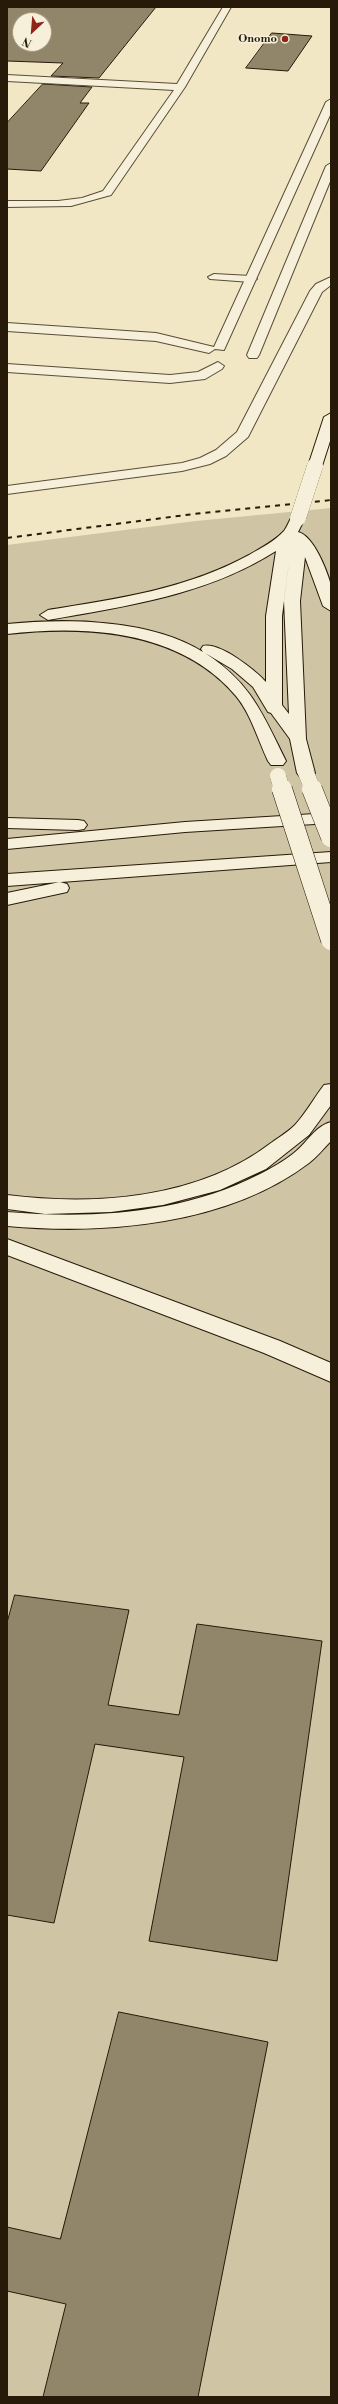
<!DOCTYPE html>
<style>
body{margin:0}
#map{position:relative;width:338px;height:2404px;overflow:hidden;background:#f1e7c4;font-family:"Libre Bodoni",serif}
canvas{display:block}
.frame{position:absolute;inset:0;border:8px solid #281a09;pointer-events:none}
.north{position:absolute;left:12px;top:12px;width:40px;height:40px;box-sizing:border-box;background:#f6efd9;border:1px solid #a49a86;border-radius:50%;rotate:206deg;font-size:11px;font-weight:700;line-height:16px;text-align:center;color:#281a09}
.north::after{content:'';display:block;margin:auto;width:14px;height:18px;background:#8f2418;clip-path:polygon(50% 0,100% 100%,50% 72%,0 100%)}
</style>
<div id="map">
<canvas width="338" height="2404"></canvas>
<div class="frame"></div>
<div class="north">N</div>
</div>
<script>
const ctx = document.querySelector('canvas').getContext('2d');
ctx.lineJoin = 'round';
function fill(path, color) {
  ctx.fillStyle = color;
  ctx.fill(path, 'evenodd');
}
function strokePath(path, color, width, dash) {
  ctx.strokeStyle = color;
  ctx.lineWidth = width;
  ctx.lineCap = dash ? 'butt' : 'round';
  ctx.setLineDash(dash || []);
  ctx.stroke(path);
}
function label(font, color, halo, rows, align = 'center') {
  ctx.font = font + ' "Libre Bodoni",serif';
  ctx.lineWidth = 3;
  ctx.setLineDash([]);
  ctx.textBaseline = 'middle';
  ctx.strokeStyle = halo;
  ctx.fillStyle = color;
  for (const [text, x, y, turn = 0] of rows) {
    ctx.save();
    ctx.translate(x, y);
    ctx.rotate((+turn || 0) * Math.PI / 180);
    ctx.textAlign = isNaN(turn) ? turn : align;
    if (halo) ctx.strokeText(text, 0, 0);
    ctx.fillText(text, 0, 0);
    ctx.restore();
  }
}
fill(new Path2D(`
 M331,508V2397H7V545L196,521Z`), '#cfc4a4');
const building = new Path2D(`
 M7,7H156L99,78L51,76L63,63L7,61ZM20,20H44V44H20Z
 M272,33L312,36L288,71L246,68Z
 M43,84L92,87L80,103H89L41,171L7,169V123Z
 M15,1595L129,1610L108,1705L179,1715L197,1624L322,1641L277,1961L149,1941L184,1757L95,1744L54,1923L7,1915V1623Z
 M119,2012L268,2042L198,2397H43L66,2304L7,2291V2227L60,2239Z`);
fill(building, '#91856a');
strokePath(building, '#281a09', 1);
const lane = new Path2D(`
 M223,7H231L185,87L111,195L71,206L7,207V201H58L82,198L103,191L174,90L7,81V75L177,84Z
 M214,274L251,276L257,279L251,282L210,279L208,277Z`);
const street = new Path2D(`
 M331,99V113L224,350L215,349L209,353L156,341L7,331V323L156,333L214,347L326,102Z
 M331,163V179L259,355L257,358H249L247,355L326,166Z
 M331,277V285L322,292L248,437L226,456L210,464L182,471L7,494V486L182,463L200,458L216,450L237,432L310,291L316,284Z
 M218,362L224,366L222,369L205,379L170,383L7,372V364L170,375L198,372Z`);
const secondary = new Path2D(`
 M331,413V438L322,466L320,469H310L308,466L324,417Z
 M298,514L305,518L298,532C314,536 327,571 331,585C333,593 331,603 331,611L323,606L305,557L300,601L306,739L315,773L312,777H300L297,773L290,739L271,713L268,712L253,687L232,669L205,653C252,684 262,713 286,761L283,765H271L268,761C258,740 251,714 236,696C180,630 87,625 7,634V624C67,618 151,619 203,652L201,649L203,646C220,642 255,670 266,682V616L276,551C207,595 127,606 48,620L40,615L48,610C117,599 187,589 249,555C261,548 275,541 284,531C288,526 289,520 293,515ZM292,539L284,601L289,714L282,705V616Z
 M331,813V823L185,832L7,849V839L185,822Z
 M7,818L78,820L84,821L87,825L84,829L78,830L7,828Z
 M331,852V862L7,886V874Z
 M60,882L67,884L69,888L67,892L7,905V893Z
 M331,1084V1105L309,1135L266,1169L220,1190L163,1205L111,1212L45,1214L7,1209V1195C95,1206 198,1199 271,1143C279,1137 288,1132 295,1125C306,1113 314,1098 324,1085Z
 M331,1122V1141C324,1148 317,1157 309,1163C227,1225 106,1235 7,1226V1212C92,1219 181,1214 258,1175C270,1169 284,1161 294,1153C307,1143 315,1126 331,1122Z
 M7,1239L280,1341L331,1363V1382L264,1353L7,1255Z`);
strokePath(lane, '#5a4d38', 2);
strokePath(street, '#5a4d38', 2);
strokePath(secondary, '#281a09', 2);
fill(lane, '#f6efd9');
fill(street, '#f6efd9');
fill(secondary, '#f6efd9');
strokePath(new Path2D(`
 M7,538L194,514L331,500`), '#281a09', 2, [5, 5]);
const secondaryBridgeFar1 = new Path2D(`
 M298,518L315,466
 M306,773L313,790
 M278,776L282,790`);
const secondaryBridge = new Path2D(`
 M282,789L331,940
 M312,789L331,837`);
strokePath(secondaryBridgeFar1, '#281a09', 16, []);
strokePath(secondaryBridge, '#281a09', 21, []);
strokePath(secondaryBridgeFar1, '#f6efd9', 16);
strokePath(secondaryBridge, '#f6efd9', 20);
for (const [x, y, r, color] of [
 [285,39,4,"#8f2418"]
]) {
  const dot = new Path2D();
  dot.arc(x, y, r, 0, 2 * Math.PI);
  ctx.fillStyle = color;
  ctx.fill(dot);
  strokePath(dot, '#f6efd9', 1.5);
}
label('bold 11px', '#281a09', '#f6efd9', [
 ["Onomo",277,39]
], 'right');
</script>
